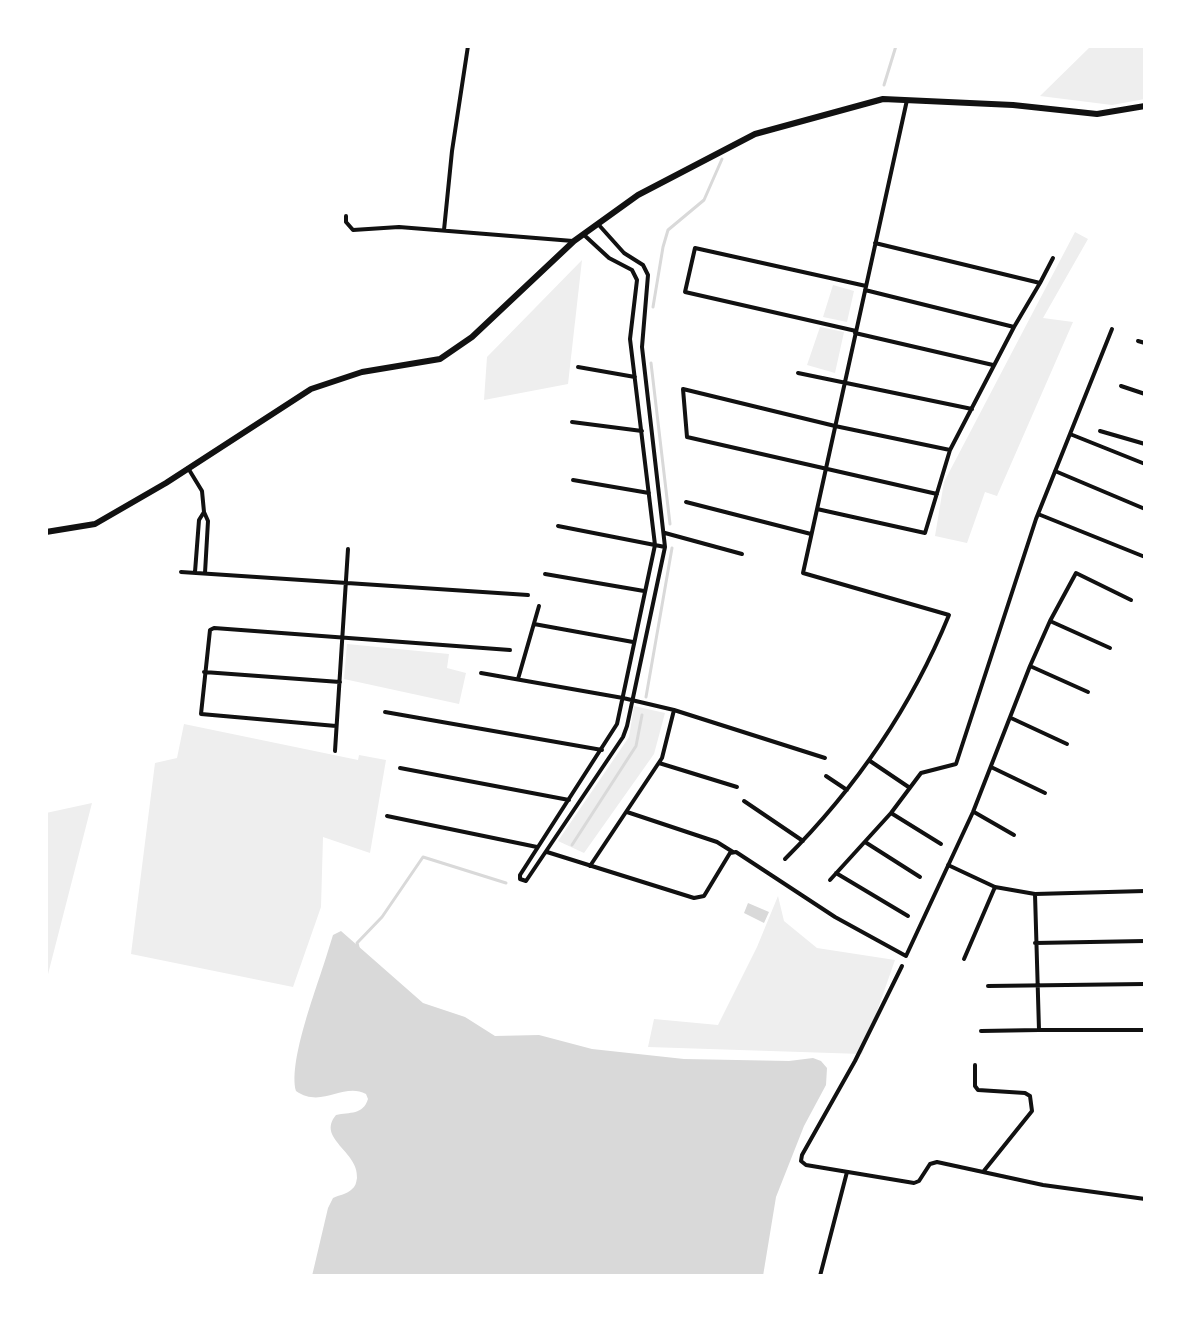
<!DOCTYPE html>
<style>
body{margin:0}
#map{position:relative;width:1191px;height:1322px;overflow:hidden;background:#fff;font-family:"DM Sans",sans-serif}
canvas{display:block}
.frame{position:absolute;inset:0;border:48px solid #fff;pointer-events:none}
</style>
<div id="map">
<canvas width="1191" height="1322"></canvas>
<div class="frame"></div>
</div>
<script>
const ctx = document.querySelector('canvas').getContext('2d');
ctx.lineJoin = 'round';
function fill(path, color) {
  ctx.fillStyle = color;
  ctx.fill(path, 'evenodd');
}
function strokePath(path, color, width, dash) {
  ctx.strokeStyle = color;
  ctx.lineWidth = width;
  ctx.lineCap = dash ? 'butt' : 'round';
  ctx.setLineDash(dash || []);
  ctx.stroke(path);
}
fill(new Path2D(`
 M1091,46H1145V99L1112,105L1040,96Z
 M1075,232L1088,239L1043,318L1073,322L997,496L985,492L967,543L935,536L944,482Z
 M582,260L568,384L484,400L487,357Z
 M833,285L854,291L847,322L823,317Z
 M820,327L844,332L835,373L807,365Z
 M347,644L449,654L447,668L466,673L459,704L344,679Z
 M634,706L665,713L654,754L584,853L558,841L629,737Z
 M184,724L358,760L359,755L386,760L370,853L323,837L321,907L293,987L131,954L155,763L177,758Z
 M92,803L46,982V813Z
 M778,896L784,921L817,948L895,960L862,1054L648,1047L654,1019L718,1025L757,947Z`), '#eee');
fill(new Path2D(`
 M748,903L769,912L764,923L744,913Z
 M341,931L423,1003L465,1017L495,1036L539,1035L592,1049L684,1059L789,1061L813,1058L821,1061L827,1068L826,1085L804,1126L776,1197L763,1276H312L328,1208L333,1198C339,1195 347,1194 351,1190C356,1186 356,1183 357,1178C359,1151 316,1139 336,1115C350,1112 363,1115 368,1099L366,1094C343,1082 322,1109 296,1091C288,1060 318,985 328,951L333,935Z`), '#d9d9d9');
strokePath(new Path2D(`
 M884,85L896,46
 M653,307L663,247L668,230L704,200L722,159
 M651,363L670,524
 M646,697L672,548
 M572,845L636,746L642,715
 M358,947L357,943L382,917L423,857L506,883`), '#d9d9d9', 3);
strokePath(new Path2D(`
 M346,216V222L353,230L399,227L573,241
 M444,230L452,151L468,46
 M583,234L609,258L632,270L637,280L630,339L655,545L617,724L520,875V879L526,881L623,737L627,726L665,547L642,347L648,275L643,265L624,253L598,224
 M875,243L1040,283L1014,327
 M1040,283L1053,258
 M856,331L685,292L695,248L866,286
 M855,333L993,365
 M1138,341L1145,343
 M578,367L635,377
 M798,373L972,409
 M1121,386L1145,394
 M572,422L642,431
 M1100,431L1145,444
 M1070,434L1145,464
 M188,468L202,491L204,512L208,521L205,573
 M1055,471L1145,509
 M573,480L649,493
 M937,494L687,437L683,389L835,426L950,450
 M686,502L811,534
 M817,509L925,533L950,450L1014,327L865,290
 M1038,514L1145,557
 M558,526L665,547
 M665,533L742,554
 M181,572L528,595
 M195,572L199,520L204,512
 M545,574L644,591
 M1050,621L1110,648
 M534,624L633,642
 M1030,666L1088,692
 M204,672L340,682
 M481,673L623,698L674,710L825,758
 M518,679L539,606
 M385,712L602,750
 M1011,718L1067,744
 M336,726L201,714L210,630L214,628L510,650
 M335,751L348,549
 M870,761L910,788
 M659,763L737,787
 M991,767L1045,793
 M400,768L569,800
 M826,776L847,790
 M744,801L803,841
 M627,812L717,842L733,852
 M974,812L1014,835
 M891,813L941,844
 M387,816L537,847
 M865,842L920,877
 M547,852L694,898L704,896L730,853L736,852L835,917L906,956L973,812L1030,666L1050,621L1076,573L1131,600
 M785,859C856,788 911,708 949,615L803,573L907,100
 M948,865L995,887L964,959
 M590,866L662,758L674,710
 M836,873L908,916
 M830,880L891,813L921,773L956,764L1036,519L1112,329
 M995,887L1035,894L1145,891
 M1035,894L1039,1030H1145
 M1035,943L1145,941
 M902,966L855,1061L802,1155L801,1161L806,1165L914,1183L919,1181L930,1164L937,1162L1043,1185L1145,1199
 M988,986L1145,984
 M981,1031L1039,1030
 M975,1065V1086L978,1090L1025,1093L1030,1096L1032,1111L983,1172
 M820,1276L847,1172`), '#111', 4);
strokePath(new Path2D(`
 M46,532L95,524L166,483L311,389L362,372L440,359L472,337L574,241L638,195L755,134L883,99L1013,105L1097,114L1145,106`), '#111', 6);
</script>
